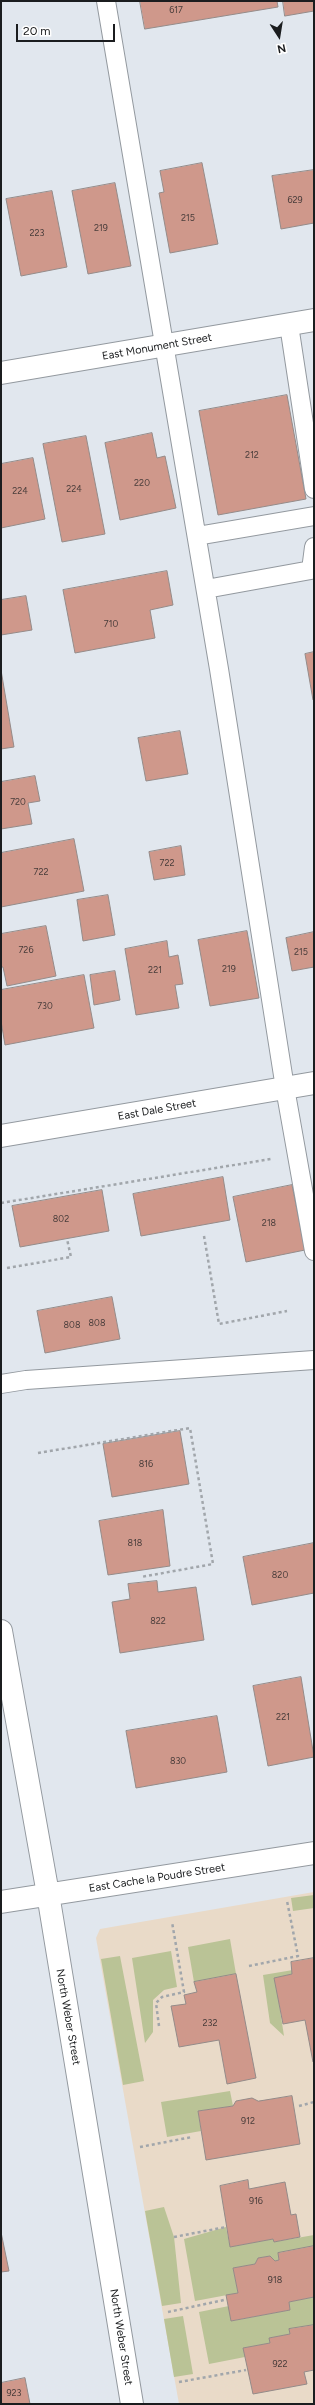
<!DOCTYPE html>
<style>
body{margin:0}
#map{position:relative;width:315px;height:2405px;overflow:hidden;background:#e1e7ee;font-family:Figtree,sans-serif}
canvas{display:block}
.frame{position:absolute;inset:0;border:2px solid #1b1d1f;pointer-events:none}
.north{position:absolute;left:259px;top:16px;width:40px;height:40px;-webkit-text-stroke:3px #fff;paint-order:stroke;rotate:168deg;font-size:11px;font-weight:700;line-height:16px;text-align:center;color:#1b1d1f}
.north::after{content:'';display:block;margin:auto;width:14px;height:18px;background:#1b1d1f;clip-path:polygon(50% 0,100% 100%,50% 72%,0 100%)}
.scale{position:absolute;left:16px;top:24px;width:99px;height:18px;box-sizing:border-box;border:2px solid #1b1d1f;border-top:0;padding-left:5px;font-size:12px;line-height:14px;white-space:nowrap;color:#1b1d1f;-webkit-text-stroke:3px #fff;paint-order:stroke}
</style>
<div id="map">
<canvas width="315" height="2405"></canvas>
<div class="frame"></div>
<div class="north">N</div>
<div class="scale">20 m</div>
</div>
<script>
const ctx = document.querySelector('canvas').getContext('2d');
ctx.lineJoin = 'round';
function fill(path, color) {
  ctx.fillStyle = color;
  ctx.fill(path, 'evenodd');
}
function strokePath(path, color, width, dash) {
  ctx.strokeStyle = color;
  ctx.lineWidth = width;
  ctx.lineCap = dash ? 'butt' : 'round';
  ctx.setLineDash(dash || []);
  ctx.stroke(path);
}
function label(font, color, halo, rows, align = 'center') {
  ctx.font = font + ' Figtree,sans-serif';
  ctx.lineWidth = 3.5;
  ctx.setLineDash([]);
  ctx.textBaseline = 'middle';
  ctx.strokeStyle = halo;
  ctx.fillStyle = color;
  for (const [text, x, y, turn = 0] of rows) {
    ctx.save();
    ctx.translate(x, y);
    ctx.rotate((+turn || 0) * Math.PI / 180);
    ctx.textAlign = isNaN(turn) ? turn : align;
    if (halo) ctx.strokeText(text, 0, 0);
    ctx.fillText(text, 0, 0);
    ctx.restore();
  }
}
fill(new Path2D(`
 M314,1892V2404H179L96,1938L100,1929Z`), '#e9dac8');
fill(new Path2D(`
 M314,1895V1908L293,1911L291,1898Z
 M230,1939L236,1974L194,1982L188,1947Z
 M171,1951L177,1987L164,1990L153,2000V2032L145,2043L132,1958Z
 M120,1956L144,2081L123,2085L101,1959Z
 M293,1970L292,1974L275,1978L284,2036L270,2023L263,1975Z
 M230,2091L233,2106L198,2111L201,2131L167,2137L161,2102Z
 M164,2207L174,2237L181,2303L162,2306L145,2211Z
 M226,2227L230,2247L273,2239L274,2242L314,2235V2246L278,2253L279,2260L275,2261L270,2256L258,2258L255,2264L233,2268L238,2293L195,2301L184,2239Z
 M314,2297V2325L289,2329L290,2334L269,2338L270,2343L244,2348L245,2357L209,2364L199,2312L229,2306L232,2321L290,2310L289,2302Z
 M183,2316L193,2374L174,2377L164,2319Z`), '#bac396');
const building = new Path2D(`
 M140,1H277L278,7L145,29Z
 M283,1H314V11L285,16Z
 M202,163L218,244L170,253L159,193L164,192L160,171Z
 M314,170V223L281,229L272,176Z
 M115,183L131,266L88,274L72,191Z
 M52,191L67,267L21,276L6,199Z
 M287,395L306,499L218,515L199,411Z
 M152,433L157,458L165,456L176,508L120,520L105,443Z
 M86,436L105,534L62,542L43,444Z
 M33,458L45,519L1,528V464Z
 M167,571L173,605L150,610L155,638L75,653L63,590Z
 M26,596L32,630L1,635V600Z
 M314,652V700H313L305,654Z
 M1,670L14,747L1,749Z
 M180,731L188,774L146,781L138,738Z
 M35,776L40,801L28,803L32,824L1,829V782Z
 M74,839L84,891L1,907V853Z
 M181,846L185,875L154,880L149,852Z
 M108,895L115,935L83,941L77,900Z
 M46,926L56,976L7,986L3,967H1V934Z
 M247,931L259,998L210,1006L198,940Z
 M314,932V967L292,971L286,938Z
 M167,941L169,957L178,955L183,984L175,985L179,1008L136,1015L125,949Z
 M115,971L120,1000L94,1005L90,975Z
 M84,975L94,1028L5,1045L1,1021V990Z
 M223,1177L230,1220L141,1236L133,1194Z
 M292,1185L305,1250L246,1262L233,1197Z
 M102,1190L109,1231L20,1247L12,1206Z
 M112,1297L120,1339L45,1353L37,1311Z
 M180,1431L189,1484L112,1497L103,1444Z
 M163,1510L170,1566L108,1575L99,1521Z
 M314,1543V1593L252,1605L243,1557Z
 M157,1581L158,1592L196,1587L204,1640L120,1653L112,1602L130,1599L128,1584Z
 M301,1677L314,1757L268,1766L253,1686Z
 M217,1716L227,1772L136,1788L126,1731Z
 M314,1958V2061L313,2062L305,2020L283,2024L274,1978L292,1974L291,1962Z
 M236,1974L256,2078L227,2084L219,2040L179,2047L171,2006L186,2004L184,1995L197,1992L194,1982Z
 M292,2096L300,2144L206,2160L198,2111L233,2106L236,2101L252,2098L258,2101Z
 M248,2180L249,2189L285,2182L291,2215L296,2214L300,2237L274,2242L273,2239L230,2247L220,2186Z
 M1,2232L9,2271L1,2272Z
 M314,2246V2297L289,2302L290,2310L231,2321L226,2295L238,2293L233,2268L255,2264L258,2258L270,2256L275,2261L279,2260L278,2253Z
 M314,2325V2370L304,2372L307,2384L253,2394L243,2348L270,2343L269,2338L290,2334L289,2329Z
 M25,2378L30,2404H1V2383Z`);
fill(building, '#cf988b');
strokePath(building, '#948b89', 1);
const lane = new Path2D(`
 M106,1L219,669L285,1088L314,1251
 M289,325L314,489
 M197,536L314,516
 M206,589L311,570L314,547
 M1,1384L26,1380L314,1360`);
const street = new Path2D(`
 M1,373L314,320
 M1,1136L314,1083`);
const secondary = new Path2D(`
 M1,1631L48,1894L132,2404
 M1,1902L314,1853`);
strokePath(lane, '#93999f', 20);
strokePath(street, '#93999f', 24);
strokePath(secondary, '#93999f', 24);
strokePath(new Path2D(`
 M1,1203L271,1159
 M204,1236L219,1324L287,1311
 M7,1268L71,1257L67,1239
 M38,1453L190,1428L213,1564L141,1577
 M249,1966L298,1956L287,1901
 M159,2026L156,2003L162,1997L184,1992L172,1922
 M299,2106L314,2102
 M140,2147L192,2137
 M174,2237L226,2227
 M168,2312L224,2300
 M179,2382L246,2370`), '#a1a6ab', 2.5, [3, 3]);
strokePath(lane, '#fff', 18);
strokePath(street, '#fff', 22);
strokePath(secondary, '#fff', 22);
label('9px', '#483c3a', null, [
 ["617",176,10],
 ["629",295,200],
 ["215",188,218],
 ["219",101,228],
 ["223",37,233],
 ["212",252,455],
 ["220",142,483],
 ["224",74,489],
 ["224",20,491],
 ["710",111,624],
 ["720",18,802],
 ["722",167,863],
 ["722",41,872],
 ["726",26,950],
 ["215",301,952],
 ["219",229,969],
 ["221",155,970],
 ["730",45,1006],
 ["802",61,1219],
 ["218",269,1223],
 ["808",97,1323],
 ["808",72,1325],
 ["816",146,1464],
 ["818",135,1543],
 ["820",280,1575],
 ["822",158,1621],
 ["221",283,1717],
 ["830",178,1761],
 ["232",210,2023],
 ["912",248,2121],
 ["916",256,2201],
 ["918",275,2280],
 ["922",280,2364],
 ["923",14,2393]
]);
label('11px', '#1b1d1f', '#fff', [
 ["East Monument Street",157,347,-10],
 ["East Dale Street",157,1110,-10],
 ["East Cache la Poudre Street",157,1878,-9],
 ["North Weber Street",68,2017,80],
 ["North Weber Street",121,2337,81]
]);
</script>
